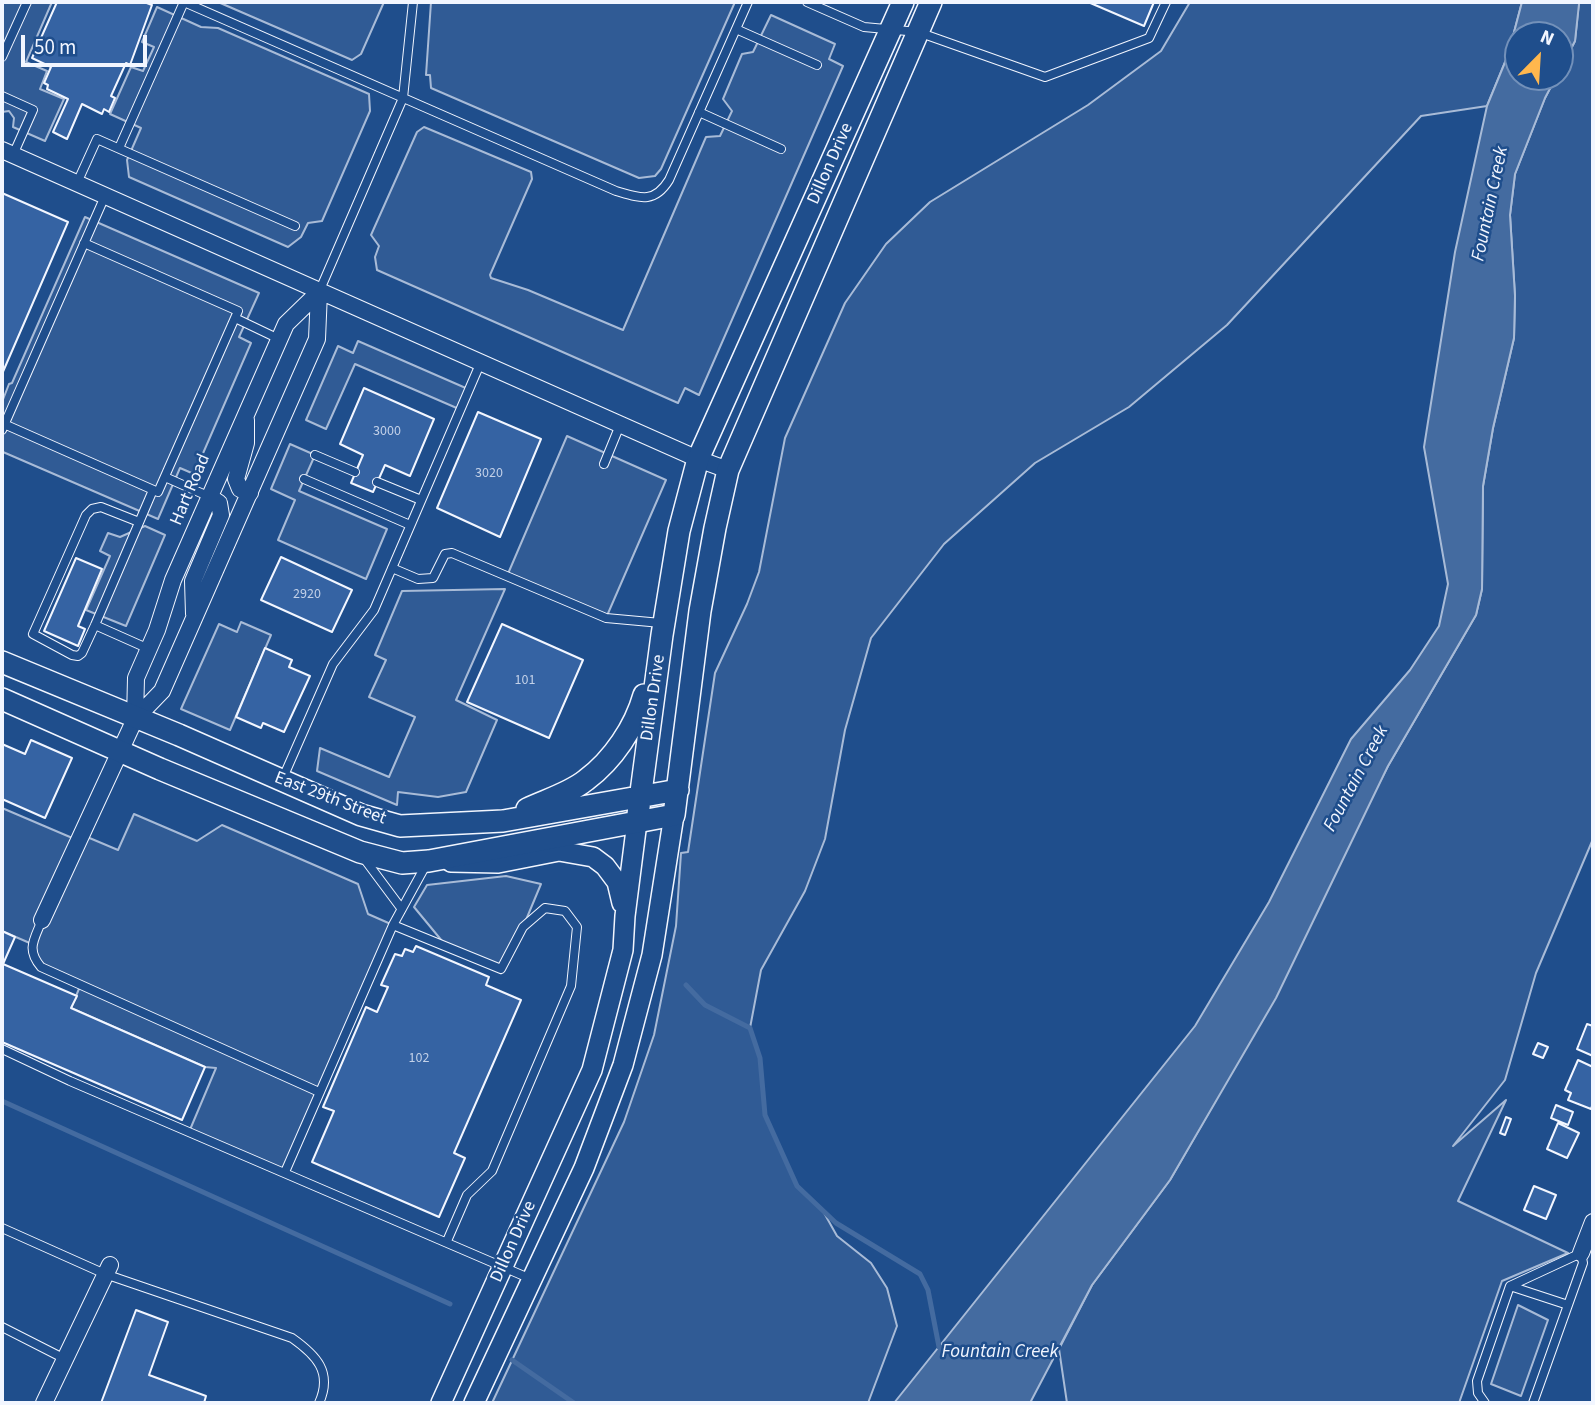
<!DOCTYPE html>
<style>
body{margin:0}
#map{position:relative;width:1595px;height:1405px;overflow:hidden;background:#1f4e8c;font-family:"Source Sans 3",sans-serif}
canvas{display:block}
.frame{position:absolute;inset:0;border:4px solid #f2f6ff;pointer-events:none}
.north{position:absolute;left:1504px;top:21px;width:70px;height:70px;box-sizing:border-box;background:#1f4e8c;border:2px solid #7391ba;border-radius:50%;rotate:24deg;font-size:19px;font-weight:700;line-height:28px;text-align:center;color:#f2f6ff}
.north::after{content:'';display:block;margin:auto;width:24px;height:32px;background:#ffb74d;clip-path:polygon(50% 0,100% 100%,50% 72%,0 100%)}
.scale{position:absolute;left:21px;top:35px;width:126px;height:32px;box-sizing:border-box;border:4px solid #f2f6ff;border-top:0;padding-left:9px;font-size:21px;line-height:24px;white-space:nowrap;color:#f2f6ff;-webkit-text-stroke:5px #1f4e8c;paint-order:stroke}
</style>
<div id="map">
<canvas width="1595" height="1405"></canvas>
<div class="frame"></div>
<div class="north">N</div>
<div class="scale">50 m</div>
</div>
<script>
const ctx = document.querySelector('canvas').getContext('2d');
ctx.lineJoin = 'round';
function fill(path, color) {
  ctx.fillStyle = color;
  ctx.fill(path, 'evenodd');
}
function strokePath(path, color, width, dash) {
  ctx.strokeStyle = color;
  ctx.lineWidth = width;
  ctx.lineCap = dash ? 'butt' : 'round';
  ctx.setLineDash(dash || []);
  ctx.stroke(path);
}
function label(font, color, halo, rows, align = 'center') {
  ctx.font = font + ' "Source Sans 3",sans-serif';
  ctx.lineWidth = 5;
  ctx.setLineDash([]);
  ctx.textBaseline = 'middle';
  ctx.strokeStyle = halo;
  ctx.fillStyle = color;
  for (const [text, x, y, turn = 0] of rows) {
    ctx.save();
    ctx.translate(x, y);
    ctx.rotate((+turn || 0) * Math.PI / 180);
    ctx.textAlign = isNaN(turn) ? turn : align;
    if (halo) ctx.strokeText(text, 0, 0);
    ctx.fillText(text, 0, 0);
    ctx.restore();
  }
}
const built = new Path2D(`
 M2,2H52L26,62L47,71L40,89L64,99L45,141L13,127L14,118L9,111L2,112Z
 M218,2H384L361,54L352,60Z
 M431,2H735L661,169L655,176L639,178L431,88L430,75H426Z
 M1190,2H1522L1508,55L1487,106L1421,116L1227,325L1129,407L1035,463L944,544L871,638L845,730L825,839L805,891L761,970L750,1028L760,1058L765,1115L797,1186L823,1211L837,1236L871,1263L887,1288L897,1326L868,1403H492L624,1122L654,1035L676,926L681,853L688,852L715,673L747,604L759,572L785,438L845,303L886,244L930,202L1088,105L1161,51Z
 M1579,2H1593V839L1536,973L1505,1080L1453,1146L1506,1100L1458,1201L1568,1253L1502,1281L1459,1403H1067L1059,1349L1092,1285L1170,1180L1216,1100L1388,766L1476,615L1482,589L1483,486L1493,428L1514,338L1515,296L1510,215L1515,174L1545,98L1556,77H1560V70L1575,41Z
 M157,7L201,27L218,28L369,94L370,111L322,221L308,223L301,237L288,247L129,177L127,160L141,128L110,114L131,67L143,71L154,47L142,42Z
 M771,15L835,44L829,59L843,66L699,395L685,388L678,403L377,270L375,257L379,246L371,235L417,132L424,127L531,172L532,179L490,275L491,278L528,290L623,330L706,137L720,136L732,111L723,99L742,54L753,52Z
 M85,217L259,293L239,337L251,343L194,474L180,468L158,519L3,452L2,454V402L9,384L12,383Z
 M358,341L468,389L459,409L355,364L326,429L306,420L338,346L353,353Z
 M567,436L666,480L606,618L507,576Z
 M290,444L315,455L299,491L387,529L366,579L278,540L295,500L271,489Z
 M145,526L165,535L126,626L86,610L110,556L100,551L108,533L120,537Z
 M505,589L456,700L497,720L466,792L438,797L398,792L397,805L317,771L320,748L389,777L415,717L369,697L386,660L375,655L402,591Z
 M241,622L271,635L230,730L181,709L219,624L237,632Z
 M2,808L77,840L80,834L118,850L134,814L197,841L222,825L358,884L368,914L393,925L285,1172L189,1132L216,1068L205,1067L71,1008L81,984L41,967L32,944L2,931Z
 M506,876L541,884L523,927L501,969L447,947L414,907L427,885Z
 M1518,1305L1548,1320L1521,1396L1491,1384Z`);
fill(built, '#305b95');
strokePath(built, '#a8bbd7', 2);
const water = new Path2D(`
 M1522,2H1579V4L1575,41L1560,70V35H1518V77H1556L1545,98L1515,174L1510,215L1515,296L1514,338L1493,428L1483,486L1482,589L1476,615L1388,766L1276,998L1170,1180L1092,1285L1030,1403H894L1195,1026L1269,902L1351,739L1410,670L1439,626L1448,584L1424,447L1455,252L1487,106L1508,55Z`);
fill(water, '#446ba0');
strokePath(water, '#a8bbd7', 2);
strokePath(new Path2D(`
 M686,985L705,1005L750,1028L760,1058L765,1115L797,1186L836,1223L920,1274L928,1290L939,1347
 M2,1101L450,1304
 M512,1360L574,1403`), '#446ba0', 5);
const building = new Path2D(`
 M57,2H144L152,5L130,65L126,63L111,96L115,98L109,112L104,109L102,114L82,104L67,139L53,132L68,99L47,89L48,85L44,83L51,67L32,58Z
 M1088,2H1154L1144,26Z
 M2,193L68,222L2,374Z
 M364,388L434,419L410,476L385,465L373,492L351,483L363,455L340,444Z
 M478,412L541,439L500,537L437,508Z
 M281,557L352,590L332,632L261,600Z
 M76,558L102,569L78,626L85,629L78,646L44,631Z
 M502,624L583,660L549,738L467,702Z
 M265,648L292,660L289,667L310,676L284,732L263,723L261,728L236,717Z
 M31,740L72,758L45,818L2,799V744L25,754Z
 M2,931L15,937L3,964L77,996L71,1008L205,1067L182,1120L2,1042Z
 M416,946L489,977L486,985L521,1000L454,1153L465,1158L439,1217L312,1162L334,1111L323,1107L366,1007L377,1012L388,987L381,985L395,954L402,956L405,949L413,952Z
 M1587,1024L1593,1026V1056L1577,1049Z
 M1538,1043L1548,1047L1543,1058L1533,1054Z
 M1578,1060L1593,1067V1103L1591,1109L1568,1100L1571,1093L1565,1090Z
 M1556,1105L1573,1112L1568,1125L1551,1118Z
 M1506,1117L1511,1119L1505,1135L1500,1133Z
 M1558,1123L1579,1133L1567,1158L1547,1149Z
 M1534,1186L1556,1195L1546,1219L1524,1210Z
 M136,1310L168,1322L149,1375L206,1396L204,1403H101Z`);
fill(building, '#3563a3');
strokePath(building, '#f2f6ff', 2);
const service = new Path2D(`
 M184,2L616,191C640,198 654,204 669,180L748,2
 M807,2L864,27L918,32L1045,77L1149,38L1166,2
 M736,29L817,65
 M2,57L27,2
 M2,96L33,110L13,155
 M699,112L781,149
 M119,148L184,2
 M77,183L97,139L295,226
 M319,292L403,98L413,2
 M235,318L279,339
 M4,424L158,492L238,311L84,243
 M2,430L105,196
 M315,455L355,472
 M604,464L620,425
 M165,477L210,497
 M304,479L410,525
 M377,482L421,500
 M139,522L101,507L92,509L86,515L33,634L72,655L78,656L82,653L95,625L153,490
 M392,568L418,579L433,578L445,554L452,553L606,618L661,623
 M95,625L149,649
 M282,780L333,664L374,610L480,364
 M363,857L401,908
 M42,920C34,940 26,949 41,967L319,1092
 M393,925L501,969L523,927L545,908L565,911L577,927L571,986L492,1171L467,1195L447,1241
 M2,1049L70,1081L531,1279
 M285,1172L393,925L427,863
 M2,1228L105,1274L292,1338C316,1355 333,1372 319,1403
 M1510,1286L1568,1305
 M2,1327L65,1359
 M1485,1403L1478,1393L1477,1381L1510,1286L1581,1253L1583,1263L1533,1403`);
const minor = new Path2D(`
 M2,150L698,459L728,470
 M246,420V443L236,479L240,489L250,493
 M194,614L193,581L221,515L219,503L210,497
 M135,719L136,678L157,630L173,580L286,324L319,292
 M42,920L135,719L162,691L317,339L319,292
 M1581,1253L1593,1222
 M44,1403L110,1265`);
const tertiary = new Path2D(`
 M451,862L498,863L559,851L593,857L605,866L617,882L622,903
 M441,1403L592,1070L623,950L625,916L637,822
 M474,1403L584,1168L623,1065L652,955L674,815`);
const secondary = new Path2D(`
 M2,662L179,735L361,815L400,826L503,821L678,790
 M2,699L160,769L360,852L402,863L429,861L674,815L700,611L715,528L728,470L931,2
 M527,809C546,800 570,793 586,780C613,760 635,727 644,695
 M637,822L662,635L679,531L698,459L903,2`);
strokePath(service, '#f2f6ff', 10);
strokePath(minor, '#f2f6ff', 18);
strokePath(tertiary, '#f2f6ff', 22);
strokePath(secondary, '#f2f6ff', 24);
strokePath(service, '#1f4e8c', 8);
strokePath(minor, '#1f4e8c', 16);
strokePath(tertiary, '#1f4e8c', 19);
strokePath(secondary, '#1f4e8c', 21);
label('14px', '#c3d1e8', null, [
 ["3000",387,432],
 ["3020",489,474],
 ["2920",307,595],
 ["101",525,681],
 ["102",419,1059]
]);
label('18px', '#f2f6ff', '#1f4e8c', [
 ["Dillon Drive",831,164,-66],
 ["Hart Road",191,490,-67],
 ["Dillon Drive",654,698,-82],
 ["East 29th Street",330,799,21],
 ["Dillon Drive",514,1242,-66]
]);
label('italic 19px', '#f2f6ff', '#1f4e8c', [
 ["Fountain Creek",1491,204,-78],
 ["Fountain Creek",1357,779,-62],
 ["Fountain Creek",1000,1353]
]);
</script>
